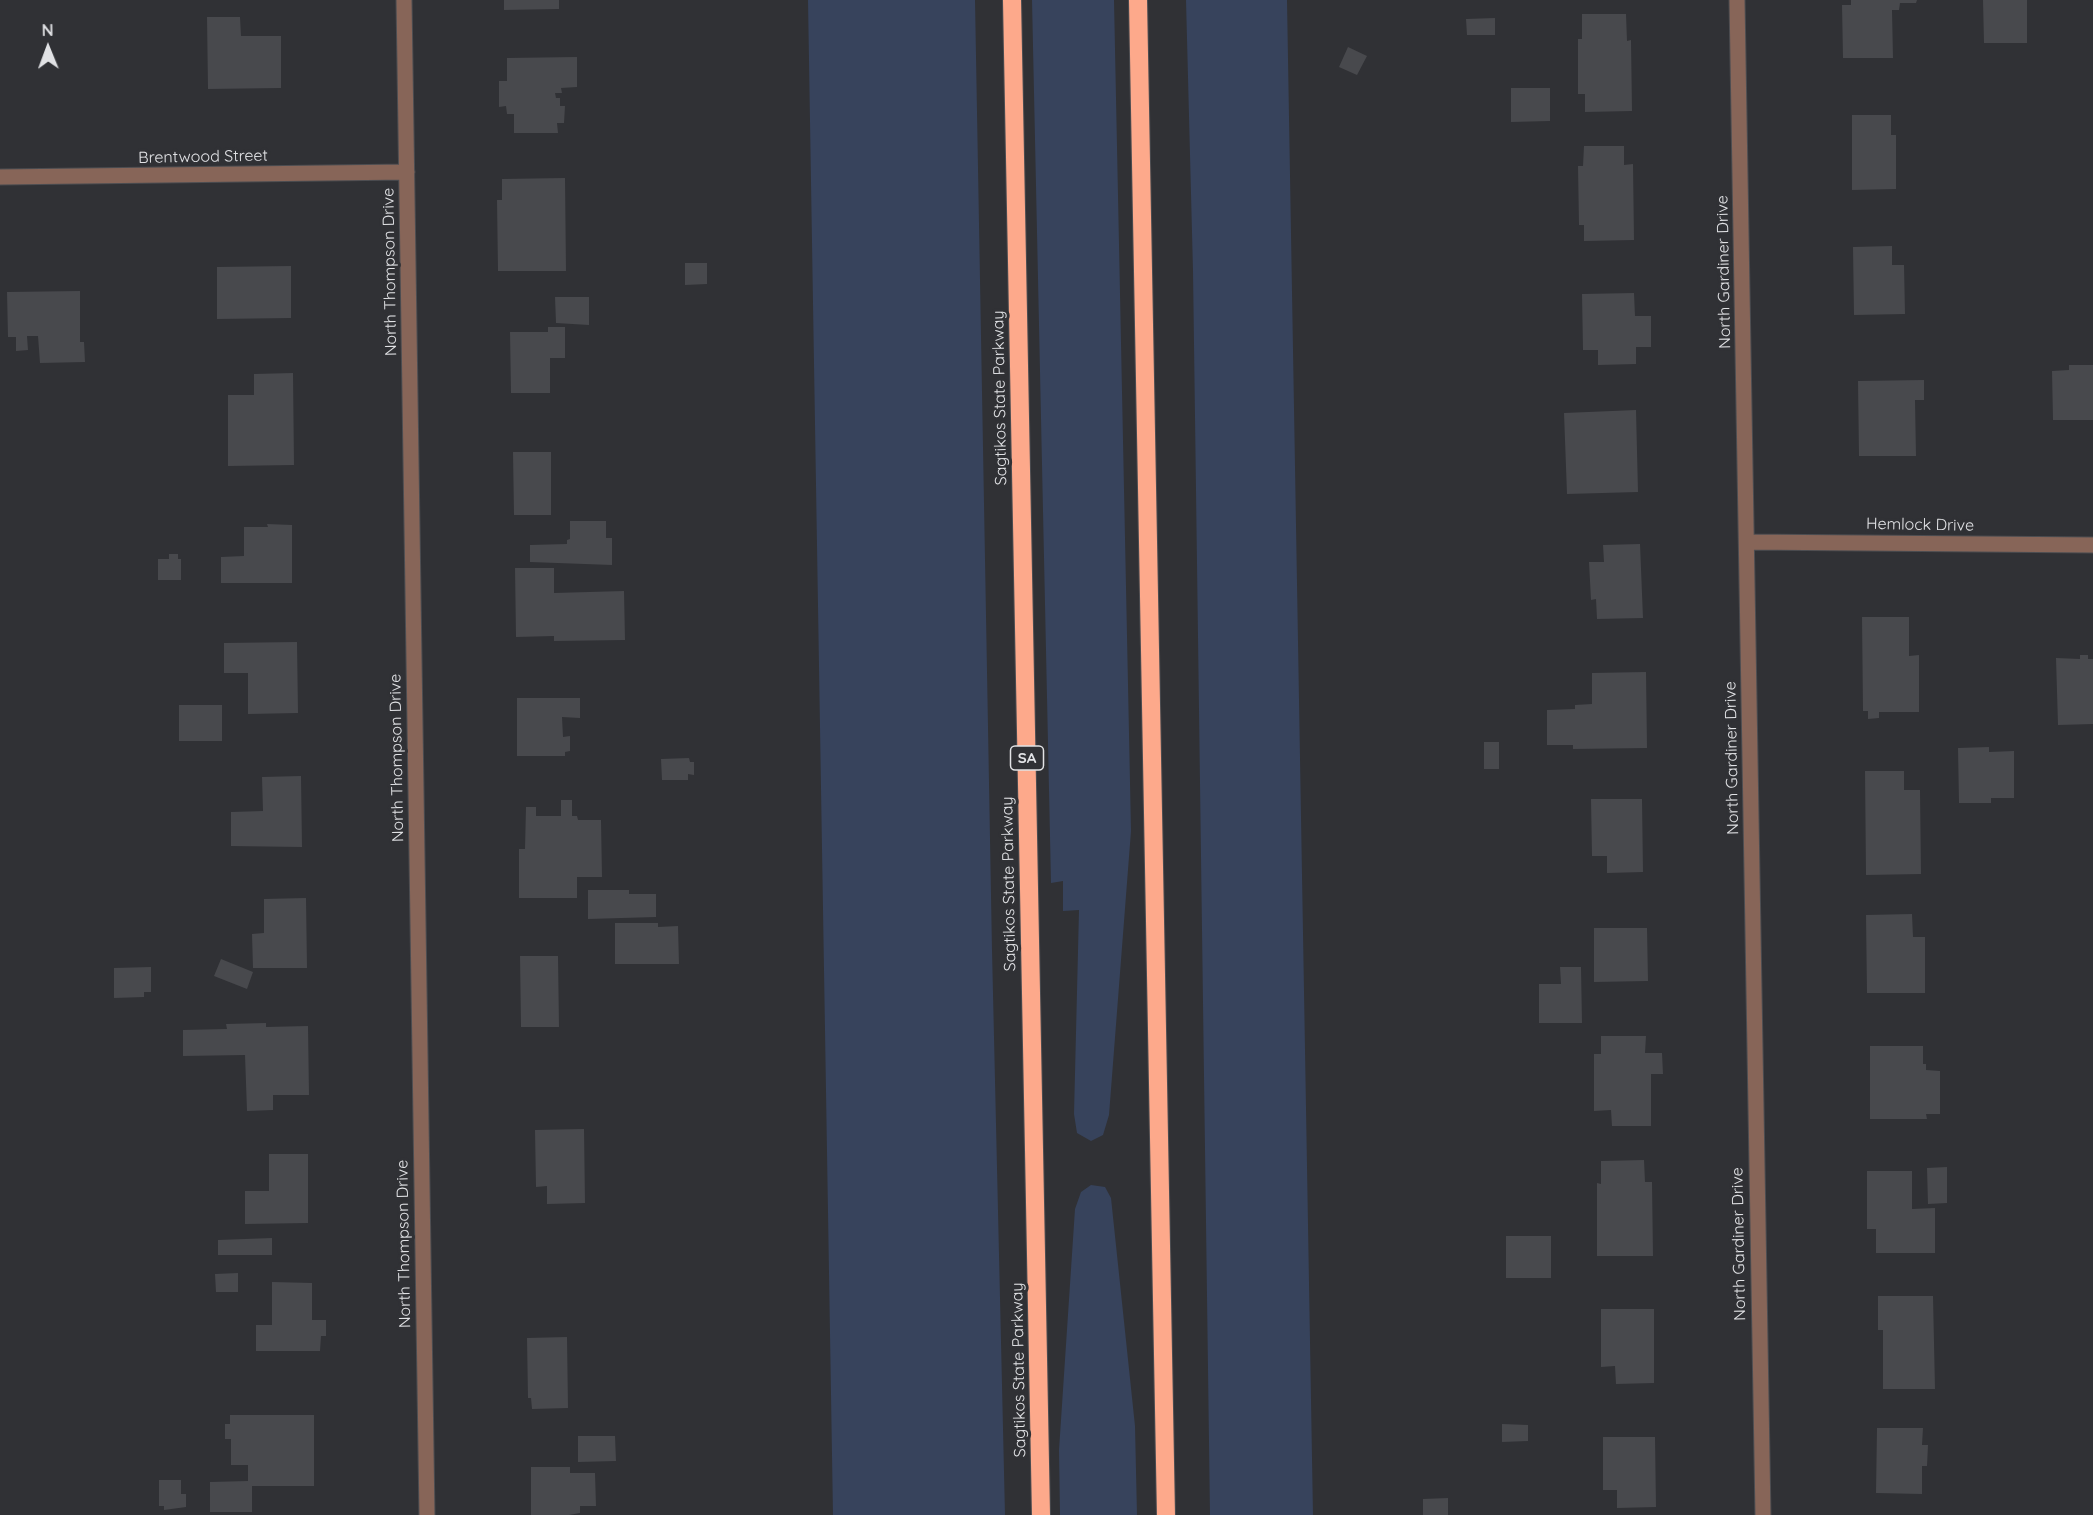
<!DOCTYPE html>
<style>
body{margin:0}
#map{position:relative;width:2093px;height:1515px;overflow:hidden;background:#303135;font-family:Quicksand,sans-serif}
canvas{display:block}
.north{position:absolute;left:18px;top:18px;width:60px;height:60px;-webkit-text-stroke:4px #303135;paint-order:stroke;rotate:359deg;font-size:16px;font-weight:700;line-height:24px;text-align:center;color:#e1e2e5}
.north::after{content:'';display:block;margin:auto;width:21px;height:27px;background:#e1e2e5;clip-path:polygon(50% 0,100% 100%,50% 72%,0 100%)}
</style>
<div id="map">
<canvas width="2093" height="1515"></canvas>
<div class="north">N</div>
</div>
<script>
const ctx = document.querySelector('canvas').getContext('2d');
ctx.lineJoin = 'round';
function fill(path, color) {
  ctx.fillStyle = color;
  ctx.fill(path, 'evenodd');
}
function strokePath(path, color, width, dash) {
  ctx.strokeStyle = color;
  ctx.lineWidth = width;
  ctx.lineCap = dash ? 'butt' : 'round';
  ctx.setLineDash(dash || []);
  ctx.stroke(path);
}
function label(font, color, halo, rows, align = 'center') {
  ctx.font = font + ' Quicksand,sans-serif';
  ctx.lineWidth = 6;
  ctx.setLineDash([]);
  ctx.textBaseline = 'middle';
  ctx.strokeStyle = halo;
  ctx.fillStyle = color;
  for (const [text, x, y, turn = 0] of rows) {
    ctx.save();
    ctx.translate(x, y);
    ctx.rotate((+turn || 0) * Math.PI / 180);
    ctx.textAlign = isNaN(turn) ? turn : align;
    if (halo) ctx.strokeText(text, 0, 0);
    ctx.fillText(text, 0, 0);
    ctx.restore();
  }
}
fill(new Path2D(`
 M808,0H975L992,950L1005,1515H833Z
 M1032,0H1114L1131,831L1109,1115L1103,1135L1091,1141L1077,1133L1074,1114L1079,910L1063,911V881L1051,883Z
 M1186,0H1287L1313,1515H1210L1193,271Z
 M1091,1185L1105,1187L1111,1198L1135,1426L1137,1515H1060L1059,1450L1075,1209L1081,1192Z`), '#37435c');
fill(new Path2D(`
 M504,0H559V9L504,10Z
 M1851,0H1917L1916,3H1900L1899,10H1892L1893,58H1843L1842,5H1851Z
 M1983,0H2027V43H1984Z
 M1582,14H1626L1627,41L1631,40L1632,111L1585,112V94H1578V39H1582Z
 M207,17H240L241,36H281V88L208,89Z
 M1495,18V35H1467L1466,19Z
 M1348,47L1367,56L1357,75L1339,67Z
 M577,57V87L561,88L562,93H555L556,98H560V106H565L564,123H557L558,133H514V114H507L506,106L499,107V81H507V58Z
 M1511,88H1550V121L1511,122Z
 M1852,115H1891V135H1896V189L1852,190Z
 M1584,146H1624V165L1633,164L1634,240L1584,241V225H1579L1578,166H1583Z
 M565,178L566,271H498L497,200H502V179Z
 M1892,246V265H1904L1905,314L1854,315L1853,247Z
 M685,263H707V284L685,285Z
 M291,266V318L217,319V267Z
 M80,291V342H84L85,362L40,363L38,336H27L28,350L16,351V337H8L7,292Z
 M1634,293L1635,316H1651V347H1636V364L1598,365V350H1583L1582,294Z
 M555,297H589V325L556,323Z
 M548,327H565V358H550V393H511L510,332H548Z
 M2069,365H2093V420H2053L2052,371L2069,370Z
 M293,373L294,465L228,466V395H254V374Z
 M1924,380V400H1915L1916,456H1859L1858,381Z
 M1636,410L1638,492L1567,494L1564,413Z
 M513,452H551V515H514Z
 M570,521H606V538H612V565L530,562V545L567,544V540L570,539Z
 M267,524L292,525V583H221V557L244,556V527H268Z
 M1640,544L1643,618L1597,619L1596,599L1591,600L1589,562H1604L1603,545Z
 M169,554H178V559H181V580H158V559H169Z
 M515,568H554V593L624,591L625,640L554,641V636L516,637Z
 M1862,617H1909V656L1919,655V712H1879V718L1868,719V711H1863Z
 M297,642L298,713L248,714V673H224V643Z
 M2080,655H2088V659H2093V724L2058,725L2056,658L2080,659Z
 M1646,672L1647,748L1573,749V745H1547V710L1575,709V705L1592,704V673Z
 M517,698H580V718L562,717L563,737L570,736V751L565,752V756H517Z
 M179,705H222V741H179Z
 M1484,742H1499V769H1484Z
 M1989,747V752L2014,751V798H1991V803H1959L1958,748Z
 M689,758L690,762H694V775L688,774V780H662L661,759Z
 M1865,771H1904V790H1920L1921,874L1866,875Z
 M301,776L302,847L231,846V812L263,811L262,777Z
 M1591,799H1642L1643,872L1607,873V856H1592Z
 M561,800H572V816H577L578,820H601L602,877H577V898H519V849H525L526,807H536V816H561Z
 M588,890H629V894H656V917L588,919Z
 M306,898L307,968H253L252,934L264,933V899Z
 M1912,914L1913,937H1925V993H1867L1866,915Z
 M615,923H658V927L678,926L679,964H615Z
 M1594,928H1647L1648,981L1594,982Z
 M520,956H558L559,1027H521Z
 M221,959L253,972L247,989L214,976Z
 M151,967V992H144V997L114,998V968Z
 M1560,967H1581L1582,1023H1539V984H1561Z
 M266,1023V1027L308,1026L309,1095H273V1110L247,1111L245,1055L183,1056V1030L227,1029L226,1024Z
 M1601,1036H1646L1645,1053H1662L1663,1074H1651V1126H1612L1611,1110L1594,1111V1054H1601Z
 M1870,1046H1923V1064H1926V1070L1940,1071V1114H1926L1927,1119H1870Z
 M584,1129L585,1203L547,1204V1186L536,1187L535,1130Z
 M269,1154H308V1223L245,1224V1191H269Z
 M1644,1160L1645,1182H1652L1653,1256H1597V1183L1601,1184V1161Z
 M1947,1167V1203L1928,1204L1927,1168Z
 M1867,1171H1912V1209L1935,1208V1253H1876V1229H1867Z
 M1506,1236H1551V1278H1506Z
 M272,1238V1255H218V1240Z
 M238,1273V1292H216L215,1274Z
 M272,1282L312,1283V1320H326V1336H321L320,1351H256V1325H272Z
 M1878,1296H1933L1935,1389H1883V1330H1878Z
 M1601,1309H1654V1383L1616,1384L1615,1366L1601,1367Z
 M567,1337L568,1408L532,1409L531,1398H528L527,1338Z
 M230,1415H314V1486H252V1512H210V1482L248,1481V1465H231V1439H225V1424H230Z
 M1502,1424L1528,1425V1441L1502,1442Z
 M1877,1428H1923L1922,1445H1928L1927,1466H1922V1494L1876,1493Z
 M578,1436H615L616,1461L578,1462Z
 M1603,1437H1655L1656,1507L1617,1508V1490H1603Z
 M531,1467H570V1473H595L596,1506H580V1513L569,1515H531Z
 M159,1480H181V1494H186V1507L164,1510V1506H159Z
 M1448,1498V1515H1423V1499Z`), '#48494d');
const minor = new Path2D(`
 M404,0L427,1515
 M1737,0L1763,1515
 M0,177L407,172
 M1748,542L2093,545`);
const motorway = new Path2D(`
 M1012,0L1041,1515
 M1138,0L1166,1515`);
strokePath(minor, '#4c4d51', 17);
strokePath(motorway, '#4c4d51', 20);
strokePath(minor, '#876558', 15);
strokePath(motorway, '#fda98b', 18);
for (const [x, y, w] of [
 [1027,758,33]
]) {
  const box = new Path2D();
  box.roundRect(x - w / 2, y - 12, w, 24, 4.5);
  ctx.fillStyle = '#303135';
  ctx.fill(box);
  strokePath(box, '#e1e2e5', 1.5);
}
label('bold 15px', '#e1e2e5', null, [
 ["SA",1027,758]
]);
label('16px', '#e1e2e5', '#303135', [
 ["Brentwood Street",203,157,-1],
 ["North Thompson Drive",390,272,-91],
 ["North Gardiner Drive",1724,272,-91],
 ["Sagtikos State Parkway",1000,398,-91],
 ["Hemlock Drive",1920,525,1],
 ["North Thompson Drive",397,758,-91],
 ["North Gardiner Drive",1732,758,-91],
 ["Sagtikos State Parkway",1009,884,-91],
 ["North Thompson Drive",404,1244,-91],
 ["North Gardiner Drive",1739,1244,-91],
 ["Sagtikos State Parkway",1019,1370,-91]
]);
</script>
